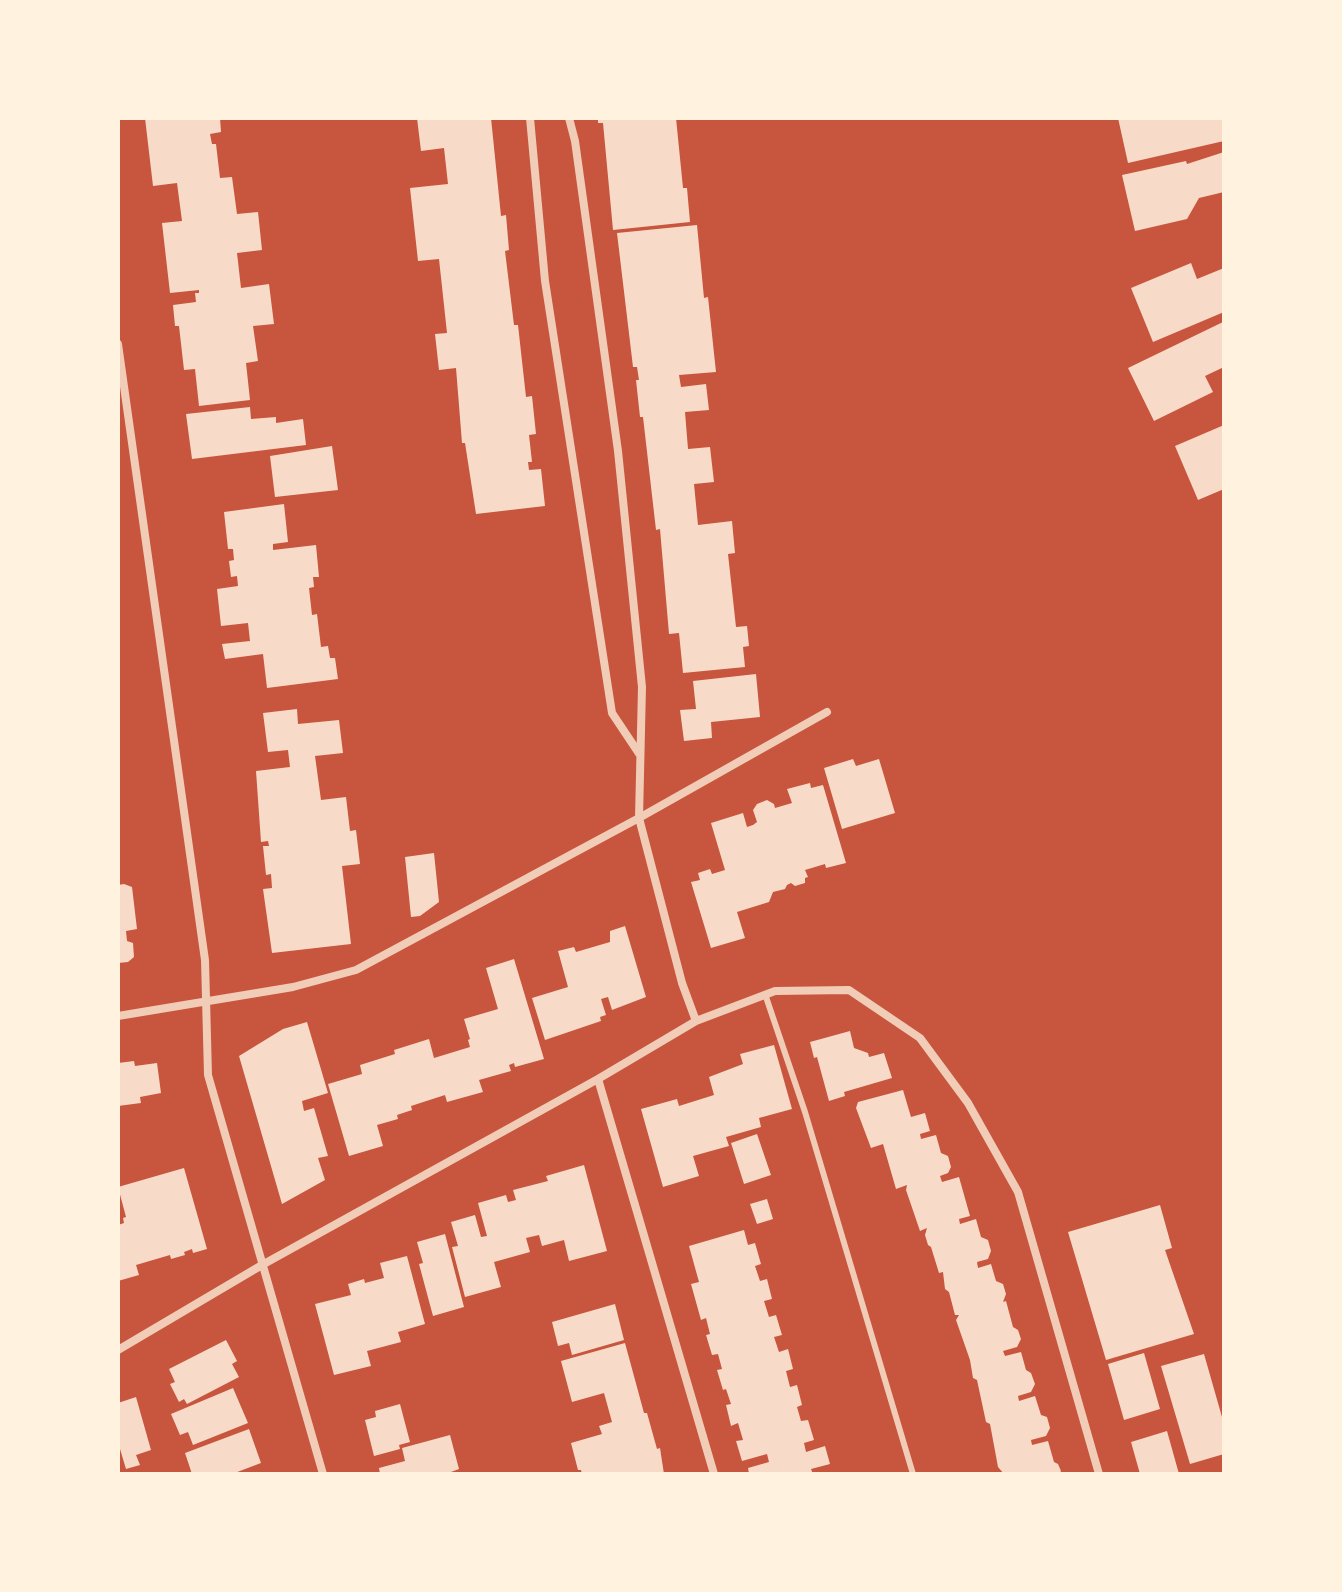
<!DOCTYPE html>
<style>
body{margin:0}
#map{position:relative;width:1342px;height:1592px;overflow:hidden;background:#c8553d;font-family:"Playfair Display",serif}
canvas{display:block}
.frame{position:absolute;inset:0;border:120px solid #fff3e0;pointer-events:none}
</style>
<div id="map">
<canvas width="1342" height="1592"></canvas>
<div class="frame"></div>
</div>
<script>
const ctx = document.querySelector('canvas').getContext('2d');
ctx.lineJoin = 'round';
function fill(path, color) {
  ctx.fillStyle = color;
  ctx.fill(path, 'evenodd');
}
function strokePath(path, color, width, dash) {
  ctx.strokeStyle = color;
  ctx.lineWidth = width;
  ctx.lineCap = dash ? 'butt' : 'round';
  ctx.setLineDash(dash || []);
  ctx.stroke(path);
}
fill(new Path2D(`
 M145,118H220L221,132L210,134L212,144H216L220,178L232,177L237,214L258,212L262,250L237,253L241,288L269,284L274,324L253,326L258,361L246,363L250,400L199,406L195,369L184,370L179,326H175L173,305L196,302L195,293H199V290L170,293L162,223L182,221L177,183L153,186Z
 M417,118H491L501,216L506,215L509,250L505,251L514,325H518L526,397L532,396L536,434L529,435L532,462H528L529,470L541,469L545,506L476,514L465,443H462L456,368L439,370L435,334L447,333L439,259L418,261L410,188L448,184L444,148L421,151Z
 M598,118H676L683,188H687L690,222L613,230L603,123H598Z
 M1118,118H1224V141L1128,163Z
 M1224,152V192L1199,198L1187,219L1135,231L1122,175L1186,161L1187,164Z
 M697,225L704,298L708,297L716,372L679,375L681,387L706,384L709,410L685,412L688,449L710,447L714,482L694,484L698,525L732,521L735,553L728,554L736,627L747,626L749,646L743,647L745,667L683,673L679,633L669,634L660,529L656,530L643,417H640L636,380H639L637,367H633L617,233Z
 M1191,263L1197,279L1224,268V312L1153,342L1131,288Z
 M1223,322L1224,367L1205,376L1213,392L1154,421L1128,368Z
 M250,407L251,419L276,417V423L303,419L306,445L192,459L186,414Z
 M1224,425V489L1198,500L1175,446Z
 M332,446L338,490L275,497L270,456Z
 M284,504L288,542L273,544V550L316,545L319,577H313L314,587L309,588L312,615L317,614L321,647L328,646L330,658H335L338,679L267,688L263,654L225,659L222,644L250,641L248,623L221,626L217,589L238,586L237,576L231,577L229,561L234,560L233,549H228L224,512Z
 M756,674L760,717L711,722L712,738L684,741L680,710L696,709L693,681Z
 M297,709L298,724L339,720L343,753L315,756L321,800L346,797L350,831L356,830L360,864L342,866L351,944L272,953L263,889L272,888L271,874L266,875L263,846H269L268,841L261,842L256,771L290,767L288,750L268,752L263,713Z
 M853,759L856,766L879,759L895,813L842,829L824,768Z
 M810,783L811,788L823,785L846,863L826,868L825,864L805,870L808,877L805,878V883L795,886L791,883L787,885L785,889L773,892L769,902L737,912L745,938L711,948L691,882L700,880L698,873L710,869L712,874L725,870L711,823L743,813L747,827L753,825L757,822L753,810L757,804L767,800L774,804L775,808L792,803L787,789Z
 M434,853L439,902L420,916L411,917L405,857Z
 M124,884L132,887L137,929L126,931L127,941L133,943L134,957L128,962L118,963V885Z
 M625,926L646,997L612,1010L608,997L601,999L606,1015L600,1017L601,1021L545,1040L532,998L568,987L558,951L574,947L576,952L610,942V931Z
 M514,959L544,1059L515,1067L514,1063L509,1065L511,1071L479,1080L483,1092L447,1102L445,1095L411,1106L412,1110L397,1115L398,1119L377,1125L383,1146L349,1156L328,1084L362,1074L360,1065L395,1054L394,1050L429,1039L434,1058L470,1047L468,1040L470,1039L464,1019L498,1009L486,968Z
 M307,1022L328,1093L302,1101L304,1111L314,1108L328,1156L318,1158L325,1180L282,1204L239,1056L283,1029Z
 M850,1031L854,1048L868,1053L869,1057L884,1053L892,1078L844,1092L845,1096L829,1101L817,1057L814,1058L810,1042Z
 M774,1045L792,1109L759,1118L761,1127L726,1137L729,1146L693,1156L699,1176L663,1187L641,1109L677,1099L679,1106L714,1095L709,1077L743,1064L740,1054Z
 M134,1061L135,1066L157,1063L161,1093L140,1097L141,1103L118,1106V1063Z
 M903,1090L911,1117L925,1113L930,1131L920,1134L921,1139L936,1135L941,1153L948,1156L951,1167L948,1173L940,1176L942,1182L959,1177L970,1216L959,1219L960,1224L976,1219L981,1237L988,1240L991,1251L988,1259L977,1262L978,1268L991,1264L996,1281L1003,1284L1006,1294L1003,1302L1006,1301L1013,1327L1018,1330L1021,1339L1017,1347L1003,1351L1005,1356L1021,1352L1026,1370L1031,1373L1035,1384L1031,1392L1018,1396L1019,1401L1035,1396L1041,1415L1047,1417L1050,1428L1046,1436L1031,1440L1032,1445L1048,1441L1054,1462L1058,1464L1061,1471L1059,1474H1004L998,1467L990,1424L986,1422L977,1380L973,1378L970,1360L956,1320L959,1315H955L949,1292L945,1289L943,1272L939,1273L931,1247L928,1245L925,1235L927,1228L920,1231L906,1190L907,1185L896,1189L883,1144L871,1148L856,1108L858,1102Z
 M757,1134L771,1175L744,1184L731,1143Z
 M584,1165L607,1251L569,1261L564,1240L542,1246L539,1235L526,1238L530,1252L494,1262L501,1287L465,1297L452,1247L458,1246L451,1222L475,1215L481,1237L487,1236L478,1203L506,1195L508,1202L516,1200L513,1190L548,1181L546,1176Z
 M184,1168L207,1249L193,1253L192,1249L184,1252L185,1255L171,1259L170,1255L136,1265L139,1275L118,1281V1225L124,1223L123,1218L126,1217L118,1187Z
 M767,1199L773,1219L757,1224L750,1204Z
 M1160,1205L1172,1248L1165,1250L1194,1334L1106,1360L1068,1232Z
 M744,1230L748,1245L755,1243L761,1264L755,1266L760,1281L767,1279L772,1299L764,1301L769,1317L776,1315L782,1335L774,1337L779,1352L788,1349L793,1369L786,1371L790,1387L797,1385L802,1405L797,1407L801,1421L808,1420L814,1440L804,1443L806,1452L825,1446L830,1464L811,1469L813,1474H749L748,1468L769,1462L767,1454L742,1461L736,1441L743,1440L738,1423L731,1426L726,1405L731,1404L726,1389L723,1390L717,1370L722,1369L718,1354L712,1355L706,1335L710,1334L706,1318L701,1320L691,1284L699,1282L689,1246Z
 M445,1234L464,1307L433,1316L419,1264L423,1263L417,1242Z
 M407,1256L425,1324L398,1332L401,1342L367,1351L371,1366L334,1375L315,1304L351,1295L348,1284L364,1279L365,1283L384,1278L380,1263Z
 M615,1304L624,1340L572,1355L569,1343L558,1346L552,1322Z
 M226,1340L237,1361L232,1364L239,1377L187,1404L184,1399L179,1402L170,1384L175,1382L169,1369Z
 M625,1343L644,1413H647L657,1449L660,1448L664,1474H582L581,1470H578L571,1443L602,1434L599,1426L612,1422L604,1393L572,1402L561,1361Z
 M1144,1353L1160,1409L1124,1420L1108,1364Z
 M1204,1354L1224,1424V1454L1190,1464L1161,1366Z
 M233,1388L248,1423L193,1445L188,1432L180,1435L171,1414Z
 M136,1397L151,1450L136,1455L140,1465L126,1469L120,1449L118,1450V1403Z
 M400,1404L410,1442L399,1445L400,1449L374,1456L365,1420L376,1417L375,1411Z
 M249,1429L261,1463L232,1474H192L185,1453Z
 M1167,1431L1179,1474H1140L1131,1442Z
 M450,1435L459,1469L451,1472V1474H380L379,1468L405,1461L402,1448Z`), '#f7dbc8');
strokePath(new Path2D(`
 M765,994L805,1112L913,1474`), '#f1ccb7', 6);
strokePath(new Path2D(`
 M530,118L545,281L612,713L640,755
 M569,118L575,141L618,451L642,687L639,818L682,983L696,1021
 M118,344L205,960L208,1075L323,1474
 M118,1016L293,987L356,970L639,818L827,712
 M598,1079L714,1474
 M118,1350L262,1265L598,1079L696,1021L775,991L849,990L920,1038L968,1103L1018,1192L1099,1474`), '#f1ccb7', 8);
</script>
